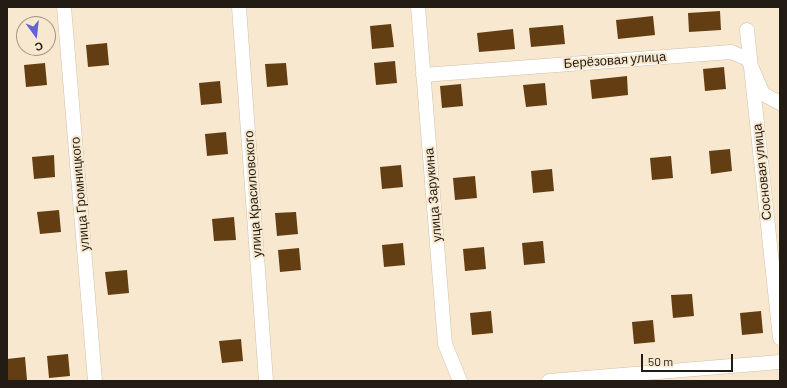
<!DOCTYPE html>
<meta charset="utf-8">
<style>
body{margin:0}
#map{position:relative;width:787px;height:388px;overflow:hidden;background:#f8e8cf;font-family:Barlow,sans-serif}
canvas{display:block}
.frame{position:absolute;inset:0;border:8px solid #221c14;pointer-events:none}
.north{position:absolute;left:16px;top:16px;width:40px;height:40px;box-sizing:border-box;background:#f8e8cf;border:1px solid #a29684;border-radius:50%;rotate:165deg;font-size:11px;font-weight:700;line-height:16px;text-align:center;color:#221c14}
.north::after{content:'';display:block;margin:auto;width:14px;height:18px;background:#6362db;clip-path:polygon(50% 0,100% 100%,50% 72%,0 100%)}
.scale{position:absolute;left:641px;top:354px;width:92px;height:18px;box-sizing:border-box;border:2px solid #221c14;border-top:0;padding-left:5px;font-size:12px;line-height:14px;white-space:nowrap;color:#221c14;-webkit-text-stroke:3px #f8e8cf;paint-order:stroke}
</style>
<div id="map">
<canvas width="787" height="388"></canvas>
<div class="frame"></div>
<div class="north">С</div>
<div class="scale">50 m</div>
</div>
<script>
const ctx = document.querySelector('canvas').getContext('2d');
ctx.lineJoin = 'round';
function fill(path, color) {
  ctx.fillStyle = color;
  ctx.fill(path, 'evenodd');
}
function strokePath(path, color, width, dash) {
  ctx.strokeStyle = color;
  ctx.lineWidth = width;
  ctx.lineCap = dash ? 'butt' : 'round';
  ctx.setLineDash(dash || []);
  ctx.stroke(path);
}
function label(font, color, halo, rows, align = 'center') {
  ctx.font = font + ' Barlow,sans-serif';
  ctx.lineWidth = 4;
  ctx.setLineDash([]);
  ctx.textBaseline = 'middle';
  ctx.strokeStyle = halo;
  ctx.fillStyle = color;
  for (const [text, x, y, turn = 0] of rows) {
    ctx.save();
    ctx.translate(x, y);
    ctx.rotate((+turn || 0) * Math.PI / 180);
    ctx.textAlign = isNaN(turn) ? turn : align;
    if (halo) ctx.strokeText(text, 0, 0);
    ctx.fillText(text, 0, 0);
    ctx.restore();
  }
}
fill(new Path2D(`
 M720,11L721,30L689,32L688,13Z
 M653,16L655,35L618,39L616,20Z
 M391,24L394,47L372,49L370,26Z
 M563,25L565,44L531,47L529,28Z
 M513,29L515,49L479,52L477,33Z
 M107,43L109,65L88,67L86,45Z
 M395,61L397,83L376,85L374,63Z
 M45,63L47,85L26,87L24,65Z
 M286,63L288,85L267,87L265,64Z
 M724,67L726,89L705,91L703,69Z
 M627,76L628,95L592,99L590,80Z
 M220,81L222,103L201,105L199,83Z
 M545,83L547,105L526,107L523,85Z
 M461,84L463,106L442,108L440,86Z
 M226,132L228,154L207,156L205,134Z
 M730,149L732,171L711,174L709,151Z
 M54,155L55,177L34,179L32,157Z
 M671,156L673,178L652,180L650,158Z
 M401,165L403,187L382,189L380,167Z
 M552,169L554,191L533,193L531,171Z
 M475,176L477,198L455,200L453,178Z
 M59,210L61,232L40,234L37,212Z
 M296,212L298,234L277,236L275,213Z
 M234,217L236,240L214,241L212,219Z
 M543,241L545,263L524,265L522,243Z
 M403,243L405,265L384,267L382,245Z
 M484,247L486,269L465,271L463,249Z
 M299,248L301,270L280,272L278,250Z
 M127,270L129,293L108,295L105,272Z
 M692,294L694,316L673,318L671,295Z
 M491,311L493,333L472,335L470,313Z
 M761,311L763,333L742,335L740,313Z
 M653,320L655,342L634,344L632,322Z
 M241,339L243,361L222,363L219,341Z
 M68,354L70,376L49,378L47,356Z
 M25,357L27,380L7,381V359Z`), '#643e13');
const minor = new Path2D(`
 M64,7L95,381
 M239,7L266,381
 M418,7L445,344L460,381
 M747,30L780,338
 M423,75L731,52L748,59L763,94L780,103
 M549,381L780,362`);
strokePath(minor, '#cfc0a8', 15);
strokePath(minor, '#fff', 14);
label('13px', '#221c14', '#f8e8cf', [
 ["Берёзовая улица",615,60,-4],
 ["Сосновая улица",762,172,-96],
 ["улица Громницкого",80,194,-95],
 ["улица Красиловского",253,194,-94],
 ["улица Зарукина",433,195,-95]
]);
</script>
